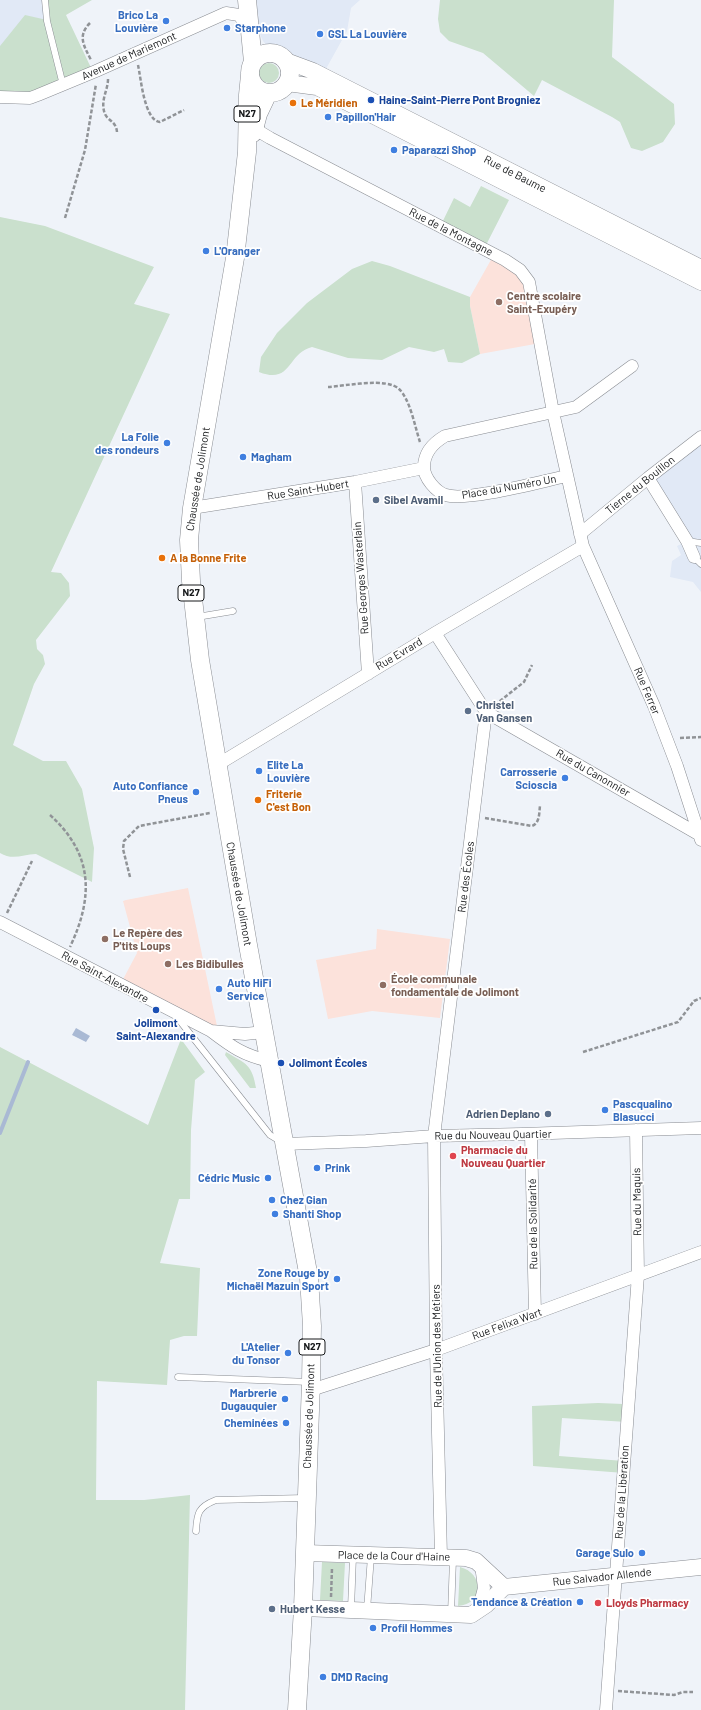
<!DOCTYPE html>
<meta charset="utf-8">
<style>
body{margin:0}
canvas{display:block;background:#eff3f9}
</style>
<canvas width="701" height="1710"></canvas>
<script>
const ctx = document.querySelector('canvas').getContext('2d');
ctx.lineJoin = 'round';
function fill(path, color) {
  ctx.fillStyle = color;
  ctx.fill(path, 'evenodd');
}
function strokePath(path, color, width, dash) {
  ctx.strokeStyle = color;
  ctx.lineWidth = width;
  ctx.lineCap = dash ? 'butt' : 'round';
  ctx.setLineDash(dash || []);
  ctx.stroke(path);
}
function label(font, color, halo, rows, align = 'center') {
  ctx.font = font + ' Barlow,sans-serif';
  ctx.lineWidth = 3.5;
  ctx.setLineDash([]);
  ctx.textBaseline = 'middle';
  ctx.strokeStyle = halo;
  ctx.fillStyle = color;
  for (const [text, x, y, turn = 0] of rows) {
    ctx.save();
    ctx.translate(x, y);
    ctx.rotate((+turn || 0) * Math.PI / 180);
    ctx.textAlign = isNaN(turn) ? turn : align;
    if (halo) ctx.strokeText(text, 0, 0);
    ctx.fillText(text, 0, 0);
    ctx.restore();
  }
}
fill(new Path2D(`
 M0,0H45L47,21L0,46Z
 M247,0H360L351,8L347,31L322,76L286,61L279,55L273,53L263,41L255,23Z
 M701,437V592L693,582L670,577L672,561L681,555L677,546L687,541L648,478Z`), '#e1e9f6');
fill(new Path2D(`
 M492,258L517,273L522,280L527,292L535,344L480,354L470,306V297Z
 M188,888L217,1026L211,1031L120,985L137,953L123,901L126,900Z
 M377,929L450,939L440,1018L372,1011L328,1019L316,960L376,949Z`), '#fce2db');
fill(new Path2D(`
 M45,0H92L66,15L93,72L38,95L0,97V46L25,15L47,20Z
 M440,0H614L612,57L674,104L675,124L663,142L642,151L631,148L620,122L612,117L542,80L534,96L483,53L449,41L440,32L438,19Z
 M259 73a10 10 0 1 1 20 0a10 10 0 1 1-20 0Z
 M481,186L509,200L484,249L440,227L454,198L470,207Z
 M0,217L45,226L154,267L134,304L170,314L51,572L61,573L69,583L70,596L36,640L37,649L43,655L45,664L34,684L13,745L43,761H66L82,789L94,848L92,882L36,854C23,854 13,861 0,853Z
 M372,261L390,266L470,297V306L480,354L462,363L448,362L444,349L434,352L409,347L382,360L348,358L312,347C287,353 292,385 259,372L261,357L277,333L307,303L352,269Z
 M181,1039L205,1072L195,1080L191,1130L190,1199H179L160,1263L200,1268L197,1336H184L170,1340L167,1385L97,1381L96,1500H144L190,1495L185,1710H0V1047L148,1125Z
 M226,1052C246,1064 252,1064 256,1088H250L225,1055Z
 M598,1403L624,1404L627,1422L562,1418L559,1456L624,1461V1473L533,1466L532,1406Z
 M322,1562L345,1563L343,1601L320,1600Z
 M460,1567C484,1573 484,1604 458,1606Z`), '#cae0cd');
fill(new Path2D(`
 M76,1028L90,1036L86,1042L72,1035Z`), '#a9b9d4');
strokePath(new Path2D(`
 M0,1133L28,1062`), '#a9b9d4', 4);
const lane = new Path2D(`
 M45,0L47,21L63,85
 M687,541L701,543
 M694,557L701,564
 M197,617L233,611
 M176,1016L270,1135L280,1141
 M178,1377L310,1382
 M196,1531C197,1513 198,1507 216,1500L305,1498
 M351,1609L353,1556
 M367,1610L371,1556
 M451,1614L453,1559`);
const street = new Path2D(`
 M0,97L30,98L38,95L96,71L226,13L239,15L248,28
 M255,123L260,132L270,138L505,260L520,270L529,282L553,412L583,546L654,706L677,766L701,840
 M567,476C543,481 466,502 446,495C436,492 424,478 424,467C424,452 433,443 445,436L576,407L632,366
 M648,478L687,541L694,557
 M355,482L368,674
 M192,508L355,482L424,468
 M580,534L648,478L701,437
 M435,633L486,712L434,1136L436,1350L441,1557
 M486,712L700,835
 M217,765L435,633L583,546
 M0,922L211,1031C232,1047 243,1055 269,1061
 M211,1031L245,1034L264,1032
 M531,1134L535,1314
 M285,1144L366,1141L434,1136L522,1134L701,1128
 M311,1390L436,1350L701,1252
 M478,1611L484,1588L481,1565
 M606,1710L638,1275L636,1130`);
const secondary = new Path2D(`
 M286,61L313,71L701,268
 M287,83L317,87L701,282
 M305,1553L466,1558L476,1561L504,1587
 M504,1587L701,1567
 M303,1608L471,1615L486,1605L504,1587`);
const primary = new Path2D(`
 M247,0L253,62
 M250 73a20 20 0 1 1 40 0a20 20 0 1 1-40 0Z
 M250,75L248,95L247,152L235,258L192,508L189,540L191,581L200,660L248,945L309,1278L312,1326L311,1382L303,1608L297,1710
 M253,133L258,114L268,93`);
strokePath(lane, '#898c92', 7);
strokePath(street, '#898c92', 13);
strokePath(secondary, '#898c92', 17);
strokePath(primary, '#898c92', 19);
strokePath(new Path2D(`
 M90,23C77,36 84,46 91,60
 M138,65C141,78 144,120 160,122L184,110
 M108,79C108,90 101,99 104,111C106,121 116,120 117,132
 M65,218L85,150L96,84
 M328,387C346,386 386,377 399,389C410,399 415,427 420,442
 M495,705L524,682L532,665
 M680,738L701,737
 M50,815C93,854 94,896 70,947
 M485,818L532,826C540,823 539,813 540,806
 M130,877L123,849L124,841L139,826L210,813
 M7,913L32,861
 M583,1052L678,1022L694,1001L701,998
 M331,1597L332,1568
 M618,1691L674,1695L683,1692H693`), '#909397', 2.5, [4, 2]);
strokePath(lane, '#fff', 6);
strokePath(street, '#fff', 12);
strokePath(secondary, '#fff', 16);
strokePath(primary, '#fff', 18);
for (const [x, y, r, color] of [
 [166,21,4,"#3f7fe0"],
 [227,28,4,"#3f7fe0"],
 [320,34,4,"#3f7fe0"],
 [371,100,4,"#1a4fb4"],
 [293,103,4,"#e8710a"],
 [328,117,4,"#3f7fe0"],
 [394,150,4,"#3f7fe0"],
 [206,251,4,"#3f7fe0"],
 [499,302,4,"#8d6e63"],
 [167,443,4,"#3f7fe0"],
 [243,457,4,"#3f7fe0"],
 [376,500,4,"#5c6f8a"],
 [162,558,4,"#e8710a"],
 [468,711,4,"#5c6f8a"],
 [259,771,4,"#3f7fe0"],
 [565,778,4,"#3f7fe0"],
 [196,792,4,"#3f7fe0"],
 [258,800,4,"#e8710a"],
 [105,939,4,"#8d6e63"],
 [168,964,4,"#8d6e63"],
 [383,985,4,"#8d6e63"],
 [219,989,4,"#3f7fe0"],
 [156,1010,4,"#1a4fb4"],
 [281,1063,4,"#1a4fb4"],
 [605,1110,4,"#3f7fe0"],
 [548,1114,4,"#5c6f8a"],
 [453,1156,4,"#e0444e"],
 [317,1168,4,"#3f7fe0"],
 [268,1178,4,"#3f7fe0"],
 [272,1200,4,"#3f7fe0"],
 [275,1214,4,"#3f7fe0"],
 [337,1279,4,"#3f7fe0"],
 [288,1353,4,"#3f7fe0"],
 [285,1399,4,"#3f7fe0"],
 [286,1423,4,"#3f7fe0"],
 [642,1553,4,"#3f7fe0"],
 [580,1602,4,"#3f7fe0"],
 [598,1603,4,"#e0444e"],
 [272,1609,4,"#5c6f8a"],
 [373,1628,4,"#3f7fe0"],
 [323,1677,4,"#3f7fe0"]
]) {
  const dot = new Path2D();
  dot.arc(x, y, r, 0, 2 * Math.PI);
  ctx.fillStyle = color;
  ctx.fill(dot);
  strokePath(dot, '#fff', 1.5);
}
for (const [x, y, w] of [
 [247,114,26],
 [191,593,26],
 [312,1347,26]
]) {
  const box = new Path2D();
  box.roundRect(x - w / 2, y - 8, w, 16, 3);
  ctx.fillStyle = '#fff';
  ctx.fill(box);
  strokePath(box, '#17191b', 1);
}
label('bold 10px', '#17191b', null, [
 ["N27",247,114],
 ["N27",191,593],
 ["N27",312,1347]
]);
label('bold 11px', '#366cbe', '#fff', [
 ["Brico La",158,15,"right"],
 ["Louvière",158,28,"right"],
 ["Starphone",235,28],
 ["GSL La Louvière",328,34],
 ["Papillon'Hair",336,117],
 ["Paparazzi Shop",402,150],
 ["L'Oranger",214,251],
 ["La Folie",159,437,"right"],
 ["des rondeurs",159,450,"right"],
 ["Magham",251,457],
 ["Elite La",267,765],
 ["Louvière",267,778],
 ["Carrosserie",557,772,"right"],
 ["Scioscia",557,785,"right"],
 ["Auto Confiance",188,786,"right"],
 ["Pneus",188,799,"right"],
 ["Auto HiFi",227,983],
 ["Service",227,996],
 ["Pascqualino",613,1104],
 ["Blasucci",613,1117],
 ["Prink",325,1168],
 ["Cédric Music",260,1178,"right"],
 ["Chez Gian",280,1200],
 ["Shanti Shop",283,1214],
 ["Zone Rouge by",329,1273,"right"],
 ["Michaël Mazuin Sport",329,1286,"right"],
 ["L'Atelier",280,1347,"right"],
 ["du Tonsor",280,1360,"right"],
 ["Marbrerie",277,1393,"right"],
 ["Dugauquier",277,1406,"right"],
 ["Cheminées",278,1423,"right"],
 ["Garage Sulo",634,1553,"right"],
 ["Tendance & Création",572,1602,"right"],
 ["Profil Hommes",381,1628],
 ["DMD Racing",331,1677]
], 'left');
label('11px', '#17191b', '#fff', [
 ["Avenue de Mariemont",129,56,-24],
 ["Rue de Baume",515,174,27],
 ["Rue de la Montagne",451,232,27],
 ["Chaussée de Jolimont",198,479,-81],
 ["Tierne du Bouillon",640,485,-39],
 ["Place du Numéro Un",509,487,-10],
 ["Rue Saint-Hubert",308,490,-9],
 ["Rue Georges Wasterlain",361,578,-94],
 ["Rue Evrard",399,654,-31],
 ["Rue Ferrer",647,691,67],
 ["Rue du Canonnier",593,773,30],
 ["Rue des Écoles",466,877,-83],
 ["Chaussée de Jolimont",239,894,80],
 ["Rue Saint-Alexandre",105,977,28],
 ["Rue du Nouveau Quartier",493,1135,-1],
 ["Rue du Maquis",637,1202,-91],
 ["Rue de la Solidarité",533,1224,-91],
 ["Rue Felixa Wart",507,1324,-20],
 ["Rue de l'Union des Métiers",437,1346,-91],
 ["Chaussée de Jolimont",309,1416,-88],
 ["Rue de la Libération",622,1492,-86],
 ["Place de la Cour d'Haine",394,1556,1],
 ["Rue Salvador Allende",602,1577,-6]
]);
label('bold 11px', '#164399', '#fff', [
 ["Haine-Saint-Pierre Pont Brogniez",379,100],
 ["Jolimont",156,1023,"center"],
 ["Saint-Alexandre",156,1036,"center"],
 ["Jolimont Écoles",289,1063]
], 'left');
label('bold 11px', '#c56008', '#fff', [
 ["Le Méridien",301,103],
 ["A la Bonne Frite",170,558],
 ["Friterie",266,794],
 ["C'est Bon",266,807]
], 'left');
label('bold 11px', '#785e54', '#fff', [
 ["Centre scolaire",507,296],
 ["Saint-Exupéry",507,309],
 ["Le Repère des",113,933],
 ["P'tits Loups",113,946],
 ["Les Bidibulles",176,964],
 ["École communale",391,979],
 ["fondamentale de Jolimont",391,992]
], 'left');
label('bold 11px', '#4e5e75', '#fff', [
 ["Sibel Avamil",384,500],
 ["Christel",476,705],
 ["Van Gansen",476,718],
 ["Adrien Deplano",540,1114,"right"],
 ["Hubert Kesse",280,1609]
], 'left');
label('bold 11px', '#be3a42', '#fff', [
 ["Pharmacie du",461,1150],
 ["Nouveau Quartier",461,1163],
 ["Lloyds Pharmacy",606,1603]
], 'left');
</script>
